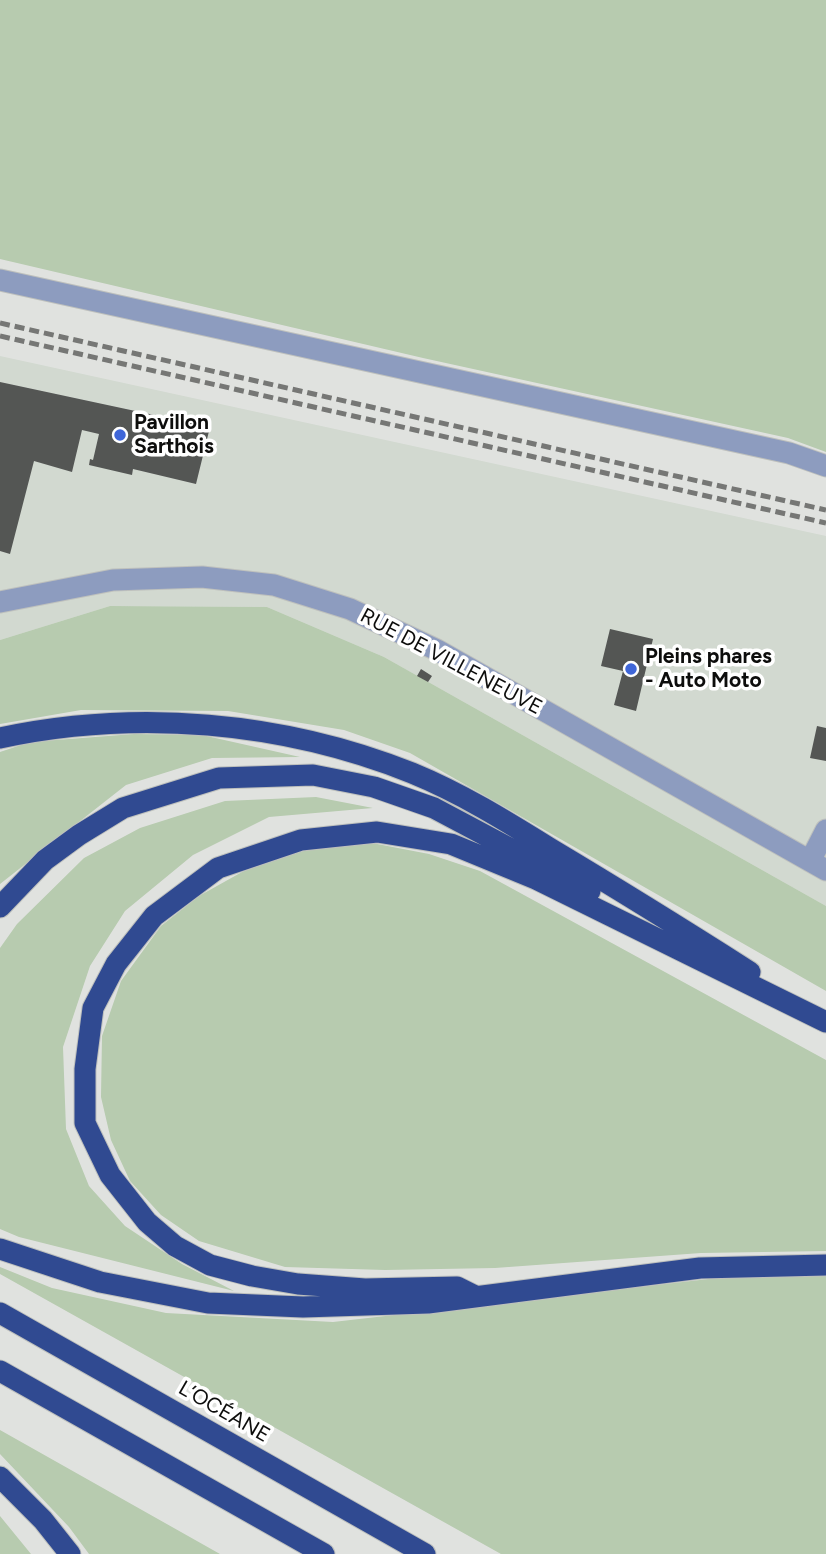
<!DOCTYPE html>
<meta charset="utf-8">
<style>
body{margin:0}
canvas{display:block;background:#e0e2df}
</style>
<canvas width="826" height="1554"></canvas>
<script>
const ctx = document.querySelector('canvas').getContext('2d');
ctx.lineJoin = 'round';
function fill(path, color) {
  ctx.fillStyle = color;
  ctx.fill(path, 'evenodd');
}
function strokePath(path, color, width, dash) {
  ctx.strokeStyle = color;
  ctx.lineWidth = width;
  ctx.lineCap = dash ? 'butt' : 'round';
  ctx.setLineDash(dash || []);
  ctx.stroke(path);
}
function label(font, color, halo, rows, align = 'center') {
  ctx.font = font + ' Figtree,sans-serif';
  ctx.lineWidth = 7;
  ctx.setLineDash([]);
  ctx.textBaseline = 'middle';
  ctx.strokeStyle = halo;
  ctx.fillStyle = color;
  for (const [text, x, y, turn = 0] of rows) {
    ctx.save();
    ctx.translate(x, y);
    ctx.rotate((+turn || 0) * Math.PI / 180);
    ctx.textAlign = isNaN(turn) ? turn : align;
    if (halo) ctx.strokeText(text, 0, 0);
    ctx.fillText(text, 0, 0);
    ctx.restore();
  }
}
fill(new Path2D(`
 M0,356L826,536V906L384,657L267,607L110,606L0,640Z`), '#d2d9d0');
fill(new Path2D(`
 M0,0H826V452L788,438L423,358L0,259Z
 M110,606L267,607L384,657L826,906V991L410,753L344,730L228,711L81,710L0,724V640Z
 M134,734L202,735L300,757L212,758L126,785L0,884V752L30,742Z
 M316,797L373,808L269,817L193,855L125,911L90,966L63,1047L66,1129L89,1186L125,1226L182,1264L234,1291L19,1237L0,1229V948L17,924L84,858L140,828L225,801Z
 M372,843L429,854L480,871L826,1060V1251L701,1253L495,1268L385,1270L285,1267L199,1241L161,1215L130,1181L111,1140L101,1097L102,1036L121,981L161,926L199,896L242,872L281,856L321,847Z
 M0,1267L52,1288L166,1313L333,1322L761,1273H826V1554H501L0,1274Z
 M0,1430L220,1554H89L69,1527L0,1454Z
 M0,1516L31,1554H0Z`), '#b7cbaf');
fill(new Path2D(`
 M0,382L210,427L196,484L133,469L132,475L89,465L90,459L93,460L99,434L82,430L72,472L34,461L10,554L0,551Z
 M610,629L653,639L636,711L614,705L623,671L601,666Z
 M421,669L432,676L428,682L417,676Z
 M817,726L826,728V761L810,758Z`), '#545654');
const minor = new Path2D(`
 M0,280L789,453L826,466
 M0,602L113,580L202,577L274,585L350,609L437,650L826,870
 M810,861L826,830`);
const highway = new Path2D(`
 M0,738C136,709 282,721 412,773C461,793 506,821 551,849C618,889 684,930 750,972
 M0,907L45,860L79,835L123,808L219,778L313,775L374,787L434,808L590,891
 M0,1249L100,1282L208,1303L303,1307L428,1303L700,1268L826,1265
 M475,1296L457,1287L365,1289L298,1284L252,1276L210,1265L175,1246L147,1222L110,1175L85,1123V1069L93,1008L116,964L154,916L218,868L301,840L377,832L451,844L536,879L826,1022
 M0,1313L425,1554
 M0,1371L324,1554
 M0,1477L43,1520L70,1554`);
strokePath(minor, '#bec0bd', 23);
strokePath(highway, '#bec0bd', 23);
strokePath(minor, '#8d9cbf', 21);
strokePath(highway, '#304a91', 21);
strokePath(new Path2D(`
 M0,323L826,510
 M0,336L826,523`), '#767775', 5, [10, 5]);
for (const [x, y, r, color] of [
 [120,435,7,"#3f66d8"],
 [631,669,7,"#3f66d8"]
]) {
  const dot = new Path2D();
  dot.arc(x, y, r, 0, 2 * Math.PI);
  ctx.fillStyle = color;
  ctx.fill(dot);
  strokePath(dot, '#fff', 2.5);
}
label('bold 21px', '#0d0d0c', '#fff', [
 ["Pavillon",134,423],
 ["Sarthois",134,447],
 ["Pleins phares",645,657],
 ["- Auto Moto",645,681]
], 'left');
label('21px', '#0d0d0c', '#fff', [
 ["RUE DE VILLENEUVE",451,662,28],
 ["L’OCÉANE",224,1412,30]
]);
</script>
